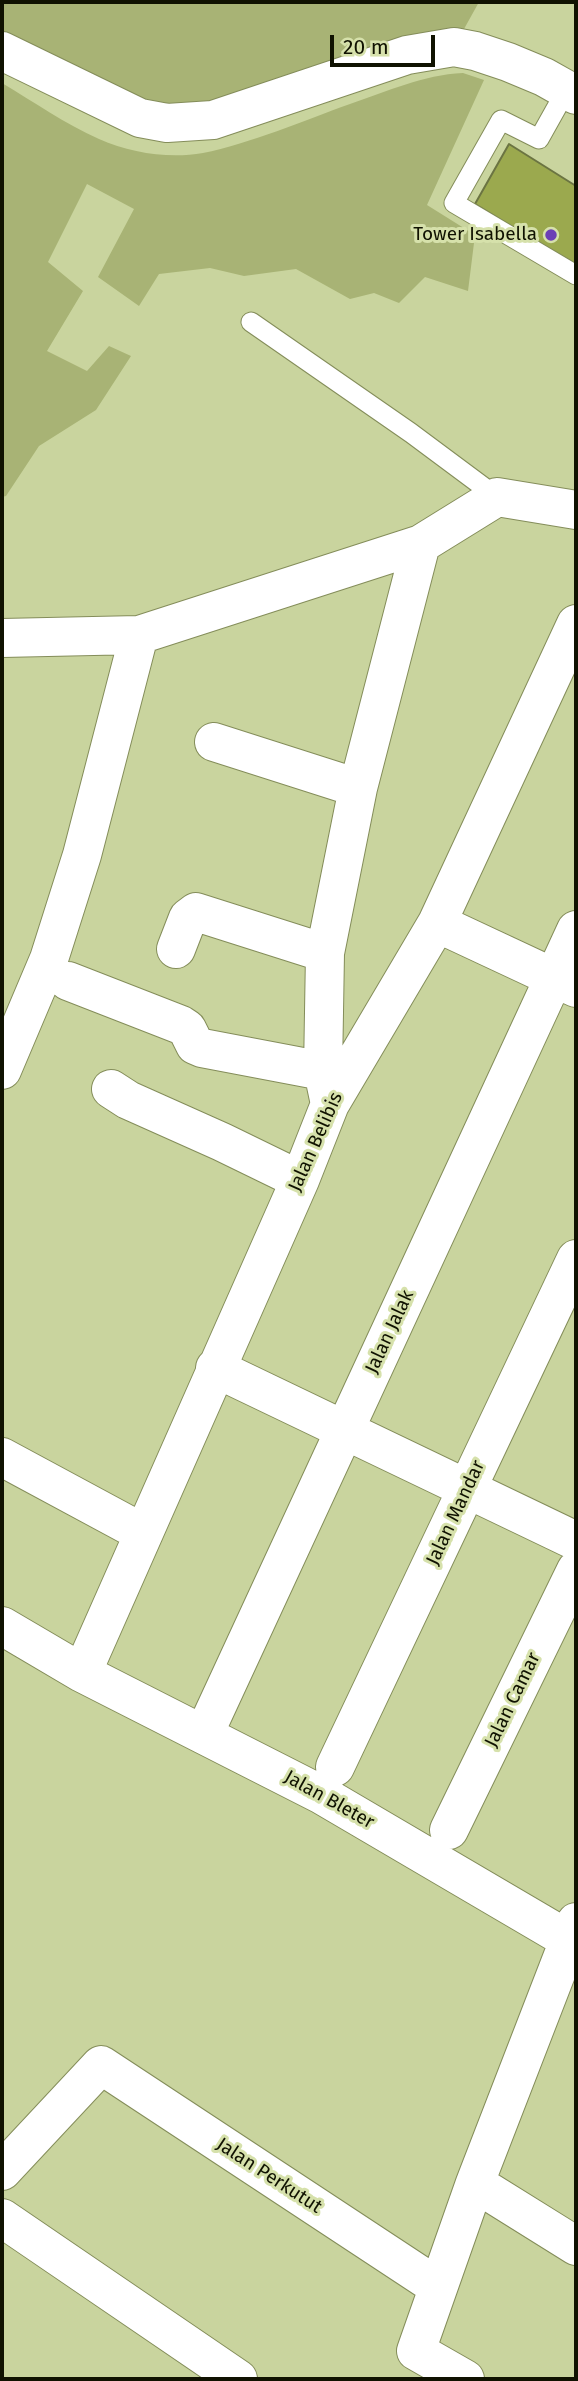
<!DOCTYPE html>
<style>
body{margin:0}
#map{position:relative;width:578px;height:2381px;overflow:hidden;background:#c9d49e;font-family:"Fira Sans",sans-serif}
canvas{display:block}
.frame{position:absolute;inset:0;border:4px solid #101201;pointer-events:none}
.scale{position:absolute;left:330px;top:35px;width:105px;height:32px;box-sizing:border-box;border:4px solid #101201;border-top:0;padding-left:9px;font-size:21px;line-height:24px;white-space:nowrap;color:#101201;-webkit-text-stroke:5px #d6e1ab;paint-order:stroke}
</style>
<div id="map">
<canvas width="578" height="2381"></canvas>
<div class="frame"></div>
<div class="scale">20 m</div>
</div>
<script>
const ctx = document.querySelector('canvas').getContext('2d');
ctx.lineJoin = 'round';
function fill(path, color) {
  ctx.fillStyle = color;
  ctx.fill(path, 'evenodd');
}
function strokePath(path, color, width, dash) {
  ctx.strokeStyle = color;
  ctx.lineWidth = width;
  ctx.lineCap = dash ? 'butt' : 'round';
  ctx.setLineDash(dash || []);
  ctx.stroke(path);
}
function label(font, color, halo, rows, align = 'center') {
  ctx.font = font + ' "Fira Sans",sans-serif';
  ctx.lineWidth = 6;
  ctx.setLineDash([]);
  ctx.textBaseline = 'middle';
  ctx.strokeStyle = halo;
  ctx.fillStyle = color;
  for (const [text, x, y, turn = 0] of rows) {
    ctx.save();
    ctx.translate(x, y);
    ctx.rotate((+turn || 0) * Math.PI / 180);
    ctx.textAlign = isNaN(turn) ? turn : align;
    if (halo) ctx.strokeText(text, 0, 0);
    ctx.fillText(text, 0, 0);
    ctx.restore();
  }
}
fill(new Path2D(`
 M2,2H479L454,47L167,123L2,51Z
 M463,73L484,80L427,205L475,235L468,291L425,277L399,303L374,293L350,299L296,269L244,276L210,268L159,274L139,306L98,277L134,209L87,184L48,262L83,291L47,351L87,371L109,346L131,356L96,410L39,446L6,496L2,497V83C34,102 65,124 99,139C131,153 169,159 203,153C249,144 305,120 350,104C388,91 423,75 463,73Z`), '#a8b375');
const building = new Path2D(`
 M509,144L576,186V266L475,204Z`);
fill(building, '#9ba94e');
strokePath(building, '#6b7442', 2);
const service = new Path2D(`
 M567,89L539,139L501,120L454,203L576,275
 M251,322L411,433L497,497`);
const minor = new Path2D(`
 M2,638L139,635L421,544
 M214,742L358,788
 M437,923L576,988
 M176,949L188,918L196,912L325,953
 M68,981L181,1025L187,1029L195,1045L202,1048L323,1071
 M2,1070L49,959L82,855L139,635
 M111,1089L128,1100L222,1142L300,1180
 M330,1104L323,1071L325,953L358,788L421,544L497,497L576,510
 M215,1368L576,1541
 M2,1457L143,1533
 M2,1626L82,1673L322,1795L576,1944
 M82,1673L300,1180L330,1104L437,923L576,624
 M204,1734L576,930
 M335,1767L576,1259
 M449,1830L576,1570
 M2,2171L101,2065L438,2287
 M475,2183L576,2246
 M2,2218L238,2379
 M465,2379L416,2351L475,2183L576,1922`);
const tertiary = new Path2D(`
 M2,51L140,118L167,123L213,120L407,55L454,47L475,51L508,62L544,77L576,95`);
strokePath(service, '#848d5a', 21);
strokePath(minor, '#848d5a', 40);
strokePath(tertiary, '#848d5a', 40);
strokePath(service, '#fff', 19);
strokePath(minor, '#fff', 38);
strokePath(tertiary, '#fff', 38);
for (const [x, y, r, color] of [
 [551,235,7,"#6c3fb6"]
]) {
  const dot = new Path2D();
  dot.arc(x, y, r, 0, 2 * Math.PI);
  ctx.fillStyle = color;
  ctx.fill(dot);
  strokePath(dot, '#d6e1ab', 2.5);
}
label('19px', '#101201', '#d6e1ab', [
 ["Tower Isabella",537,235]
], 'right');
label('19px', '#101201', '#d6e1ab', [
 ["Jalan Belibis",316,1142,-66],
 ["Jalan Jalak",390,1332,-65],
 ["Jalan Mandar",456,1513,-65],
 ["Jalan Camar",513,1700,-64],
 ["Jalan Bleter",329,1800,29],
 ["Jalan Perkutut",269,2176,33]
]);
</script>
